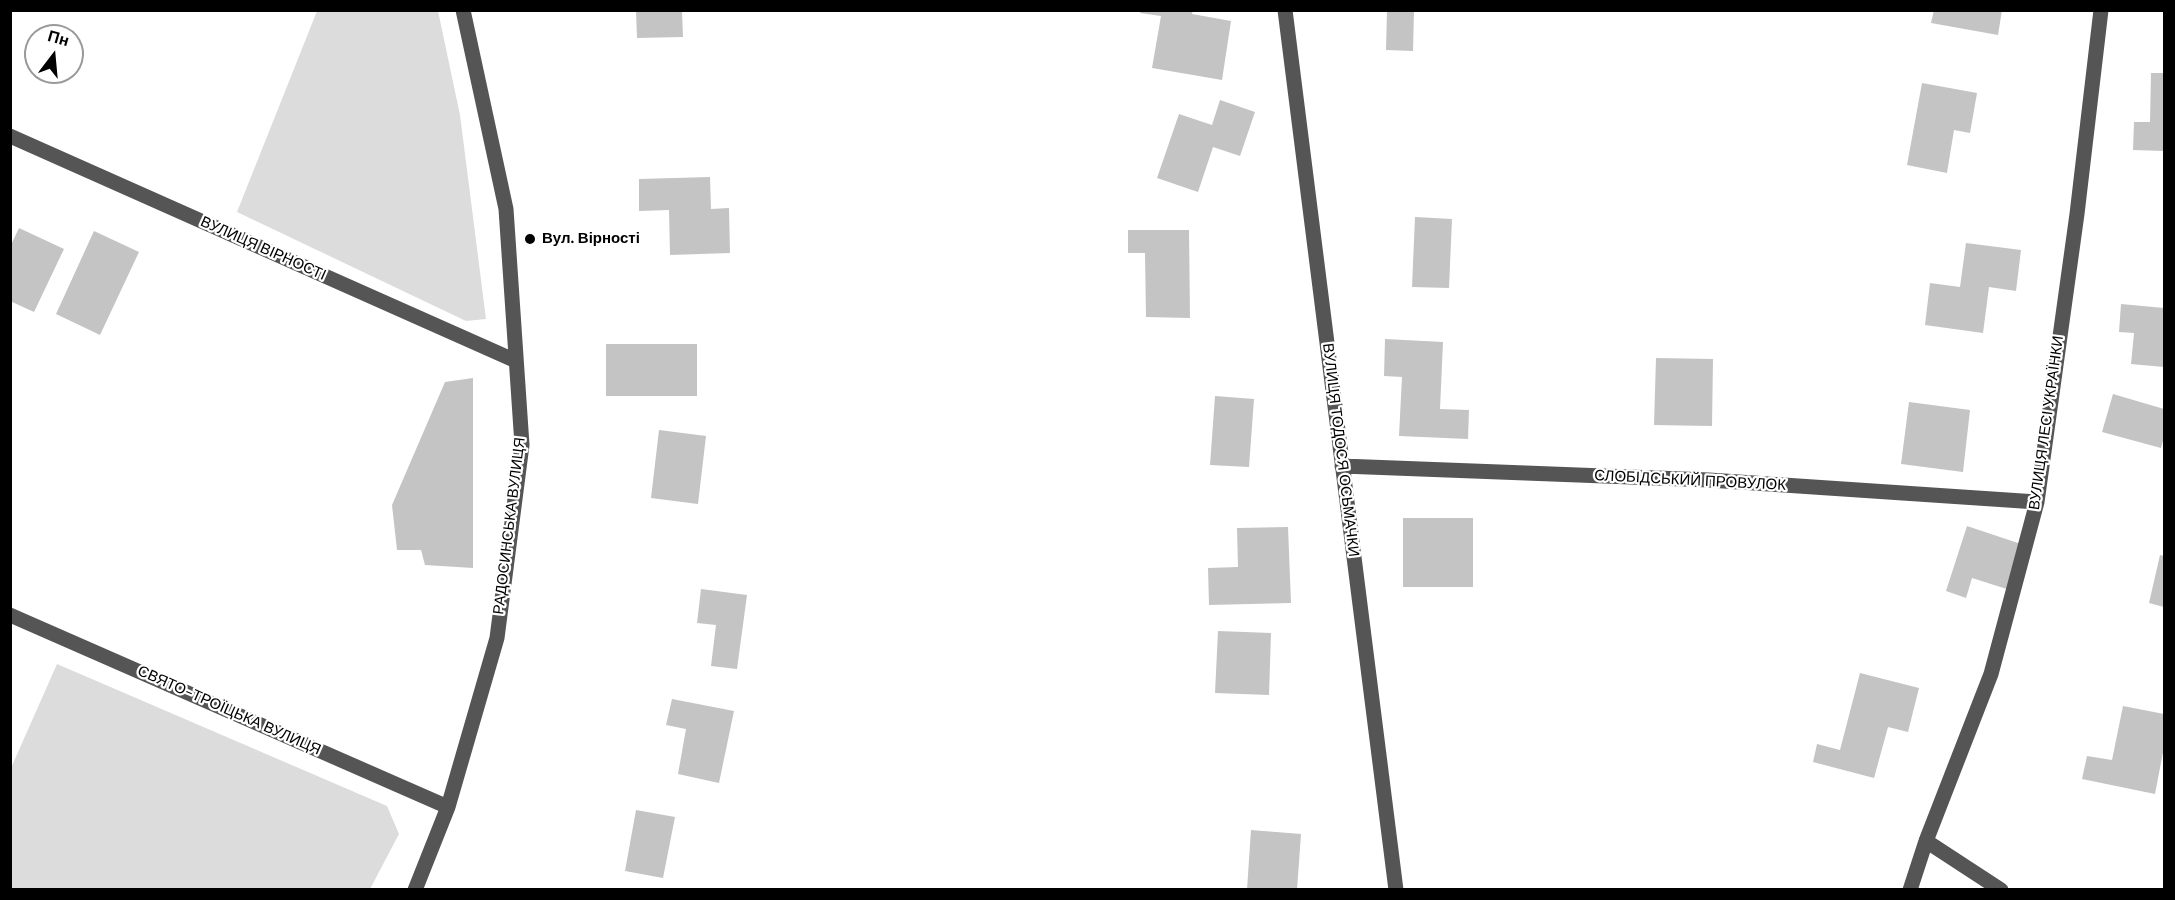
<!DOCTYPE html>
<meta charset="utf-8">
<style>
body{margin:0}
#map{position:relative;width:2175px;height:900px;overflow:hidden;background:#fff;font-family:"DM Sans",sans-serif}
canvas{display:block}
.frame{position:absolute;inset:0;border:12px solid #000;pointer-events:none}
.north{position:absolute;left:24px;top:24px;width:60px;height:60px;box-sizing:border-box;background:#fff;border:2px solid #999;border-radius:50%;rotate:16deg;font-size:16px;font-weight:700;line-height:24px;text-align:center;color:#000}
.north::after{content:'';display:block;margin:auto;width:21px;height:27px;background:#000;clip-path:polygon(50% 0,100% 100%,50% 72%,0 100%)}
</style>
<div id="map">
<canvas width="2175" height="900"></canvas>
<div class="frame"></div>
<div class="north">Пн</div>
</div>
<script>
const ctx = document.querySelector('canvas').getContext('2d');
ctx.lineJoin = 'round';
function fill(path, color) {
  ctx.fillStyle = color;
  ctx.fill(path, 'evenodd');
}
function strokePath(path, color, width, dash) {
  ctx.strokeStyle = color;
  ctx.lineWidth = width;
  ctx.lineCap = dash ? 'butt' : 'round';
  ctx.setLineDash(dash || []);
  ctx.stroke(path);
}
function label(font, color, halo, rows, align = 'center') {
  ctx.font = font + ' "DM Sans",sans-serif';
  ctx.lineWidth = 4.5;
  ctx.setLineDash([]);
  ctx.textBaseline = 'middle';
  ctx.strokeStyle = halo;
  ctx.fillStyle = color;
  for (const [text, x, y, turn = 0] of rows) {
    ctx.save();
    ctx.translate(x, y);
    ctx.rotate((+turn || 0) * Math.PI / 180);
    ctx.textAlign = isNaN(turn) ? turn : align;
    if (halo) ctx.strokeText(text, 0, 0);
    ctx.fillText(text, 0, 0);
    ctx.restore();
  }
}
fill(new Path2D(`
 M317,11H438L460,115L486,319L466,321L237,212Z
 M57,664L387,806L399,834L370,889H11V768Z`), '#dcdcdc');
fill(new Path2D(`
 M636,10H682L683,37L637,38Z
 M1141,10H1193L1192,14L1231,21L1222,80L1152,68L1161,16L1140,13Z
 M1387,10H1414L1413,51L1386,50Z
 M1934,10H2002L1998,35L1931,23Z
 M2151,73H2164V151L2133,150L2134,122H2150Z
 M1922,83L1977,93L1970,133L1954,130L1947,173L1907,165Z
 M1220,100L1255,112L1240,156L1213,147L1198,192L1157,178L1179,114L1212,125Z
 M710,177L711,209L729,208L730,253L670,255L669,210L639,211V179Z
 M1415,217L1452,219L1449,288L1412,287Z
 M19,228L64,249L34,312L10,301V247Z
 M1128,230H1189L1190,318L1146,317L1145,253H1128Z
 M94,231L139,252L100,335L56,314Z
 M1966,243L2021,250L2016,291L1989,287L1983,333L1925,325L1930,283L1960,287Z
 M2121,304L2164,308V367L2131,364L2134,333L2119,332Z
 M1385,339L1443,342L1440,409L1469,410L1468,439L1399,436L1402,377L1384,376Z
 M606,344H697V396H606Z
 M1656,358L1713,359L1712,426L1654,425Z
 M473,378V568L425,565L421,550H397L392,505L445,382Z
 M2113,394L2164,409V437L2161,448L2102,432Z
 M1215,396L1254,399L1249,467L1210,465Z
 M1909,402L1970,410L1963,472L1901,464Z
 M659,430L706,436L698,504L651,498Z
 M1403,518H1473V587H1403Z
 M1967,526L2027,546L2013,591L1972,578L1966,598L1946,591Z
 M1288,527L1291,603L1209,605L1208,568L1238,567L1237,528Z
 M2160,555L2164,556V607L2149,603Z
 M701,589L747,595L737,669L711,666L716,625L697,623Z
 M1218,631L1271,633L1269,695L1215,693Z
 M1860,673L1919,688L1908,732L1888,727L1874,778L1813,762L1817,744L1840,750Z
 M672,699L734,711L719,783L678,774L686,729L666,725Z
 M2123,706L2164,714V747L2155,794L2082,779L2087,756L2112,760Z
 M636,810L675,817L663,878L625,871Z
 M1251,830L1301,834L1297,890H1247Z`), '#c4c4c4');
strokePath(new Path2D(`
 M1285,10L1396,890
 M10,136L516,361
 M1342,466L1709,480L2037,502
 M10,615L448,807
 M1926,841L2001,890
 M415,890L448,807L497,638L522,445L506,209L463,10
 M1910,890L1926,841L1991,674L2037,502L2077,214L2101,10`), '#555', 15);
for (const [x, y, r, color] of [
 [530,239,6,"#000"]
]) {
  const dot = new Path2D();
  dot.arc(x, y, r, 0, 2 * Math.PI);
  ctx.fillStyle = color;
  ctx.fill(dot);
  strokePath(dot, '#fff', 2);
}
label('bold 15px', '#000', '#fff', [
 ["Вул. Вірності",542,239]
], 'left');
label('15px', '#000', '#fff', [
 ["ВУЛИЦЯ ВІРНОСТІ",263,249,24],
 ["ВУЛИЦЯ ЛЕСІ УКРАЇНКИ",2047,423,-82],
 ["ВУЛИЦЯ ТОДОСЯ ОСЬМАЧКИ",1340,450,83],
 ["СЛОБІДСЬКИЙ ПРОВУЛОК",1690,481,3],
 ["РАДОСИНСЬКА ВУЛИЦЯ",510,526,-83],
 ["СВЯТО-ТРОЇЦЬКА ВУЛИЦЯ",229,711,24]
]);
</script>
